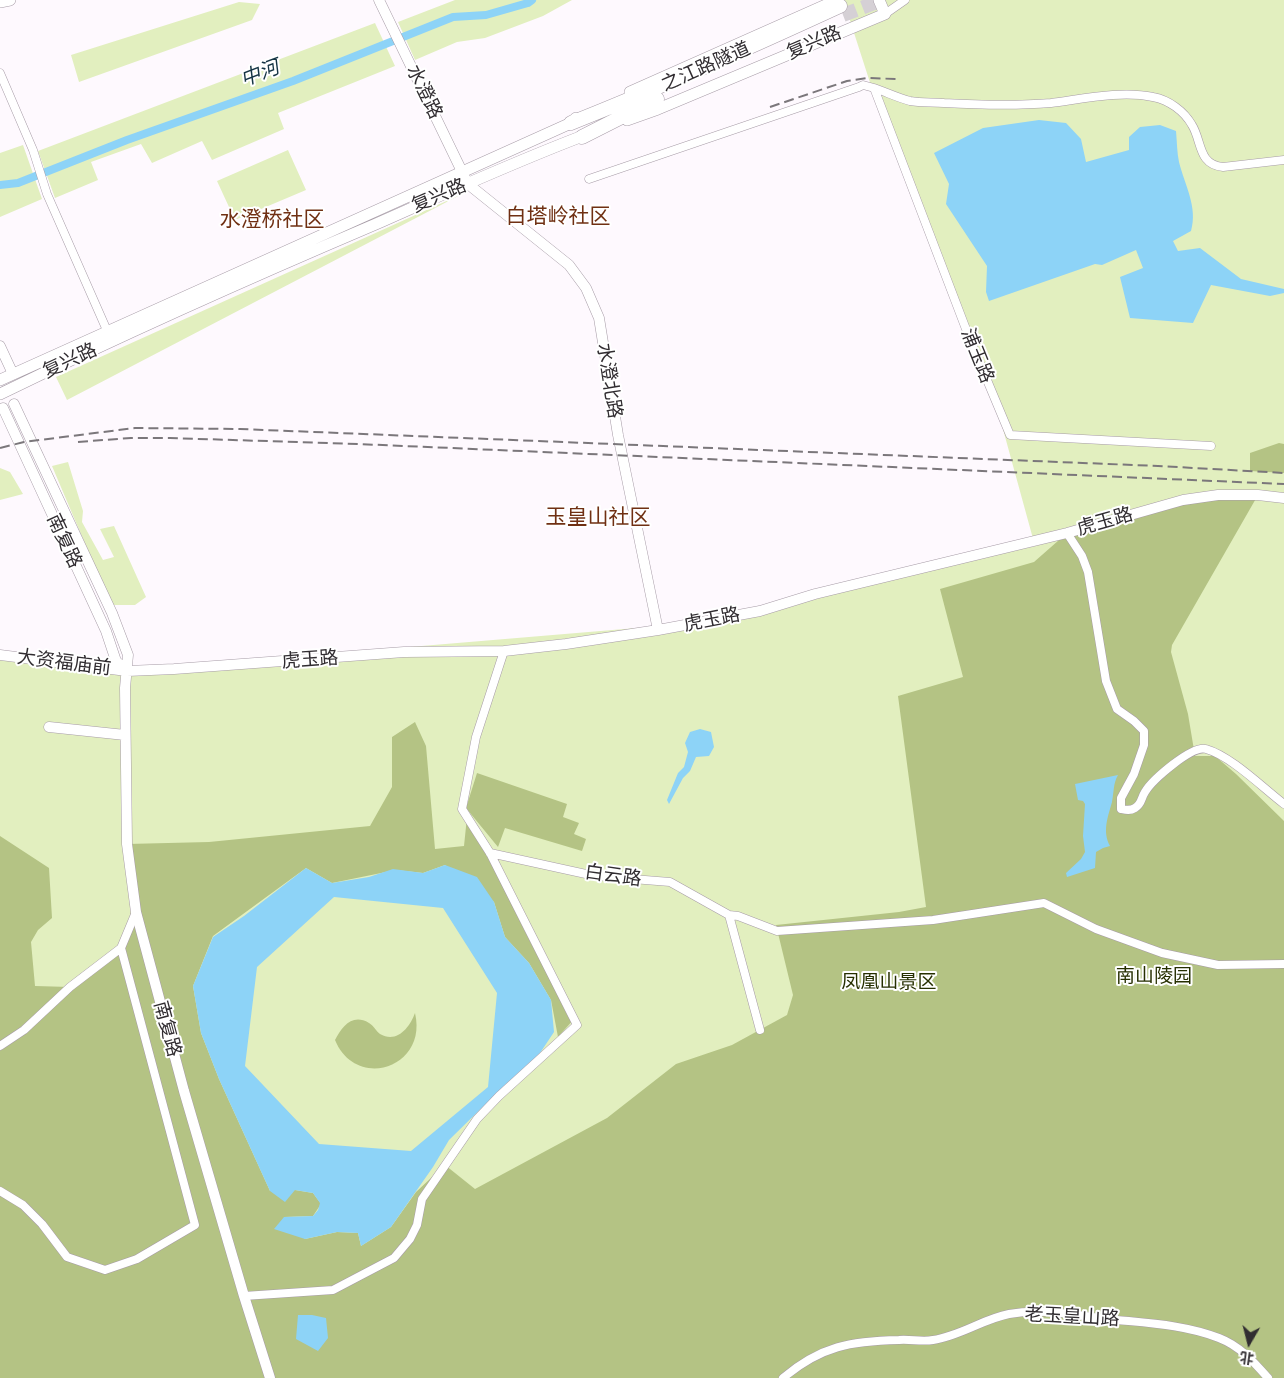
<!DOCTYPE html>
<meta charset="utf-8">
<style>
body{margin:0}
#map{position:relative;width:1284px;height:1378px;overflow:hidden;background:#fef9fe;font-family:"PT Sans Narrow","Noto Sans SC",sans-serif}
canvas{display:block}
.north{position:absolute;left:1224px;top:1318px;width:50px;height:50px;-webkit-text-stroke:4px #fff;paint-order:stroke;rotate:188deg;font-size:14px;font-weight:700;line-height:20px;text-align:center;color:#312d31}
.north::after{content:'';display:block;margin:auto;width:18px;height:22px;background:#312d31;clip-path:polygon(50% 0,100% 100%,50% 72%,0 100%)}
</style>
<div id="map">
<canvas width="1284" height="1378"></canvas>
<div class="north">北</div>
</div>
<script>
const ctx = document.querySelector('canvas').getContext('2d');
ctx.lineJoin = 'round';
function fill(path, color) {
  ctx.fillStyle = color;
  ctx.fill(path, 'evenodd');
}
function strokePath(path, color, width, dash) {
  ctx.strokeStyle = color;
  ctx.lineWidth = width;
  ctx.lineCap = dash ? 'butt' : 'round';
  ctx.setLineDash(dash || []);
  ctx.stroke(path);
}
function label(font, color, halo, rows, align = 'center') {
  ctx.font = font + ' "PT Sans Narrow","Noto Sans SC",sans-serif';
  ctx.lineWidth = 4;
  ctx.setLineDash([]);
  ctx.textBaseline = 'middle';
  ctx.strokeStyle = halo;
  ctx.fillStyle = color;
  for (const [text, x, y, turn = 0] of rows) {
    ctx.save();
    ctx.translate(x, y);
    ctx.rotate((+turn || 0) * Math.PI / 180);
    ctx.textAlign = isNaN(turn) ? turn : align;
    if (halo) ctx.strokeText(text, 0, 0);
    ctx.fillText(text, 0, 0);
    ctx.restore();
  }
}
fill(new Path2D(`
 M455,0H572L543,16L485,38L457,42L415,60L398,22Z
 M842,0H1284V1378H0V655L107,667L159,668L684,624L1035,546L998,411L874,95L846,8Z
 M239,2L260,4L252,20L79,82L71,55Z
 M375,23L395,66L278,113L284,129L212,160L202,141L152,163L141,144L91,162L98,180L55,198L38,151Z
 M23,145L42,199L0,217V153Z
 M288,150L306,190L235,220L217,181Z
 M462,194L67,400L56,377Z
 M68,462L83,511L82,522L103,560L114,557L100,529L114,526L146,597L135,605H111L52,466Z
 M0,468L10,472L23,494L0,500Z`), '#e2efbf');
fill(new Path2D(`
 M1279,443L1284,444V473L1250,471V453Z
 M1258,495L1172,645L1171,652L1188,714L1195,756H1215L1236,774L1284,821V1378H0V836L49,868L52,918L38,930L31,942L35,986L70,987L121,948L136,912L127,844L209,842L370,826L392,787V737L415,722L426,746L435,849L464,846L467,817L574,1019L558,1037L551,1000L529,963L505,937L494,902L445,865L423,873L396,870L332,883L306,868L213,936L193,986L201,1033L219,1079L270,1191L295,1190L313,1193L321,1204L313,1216L284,1217L305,1239L337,1232L358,1233L361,1246L391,1227L416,1192L445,1165L475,1189L607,1118L676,1064L732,1045L787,1015L793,995L776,925L899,912L926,907L898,696L963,677L940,589L1034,562L1067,533L1183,500Z
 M477,773L567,804L563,817L579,823L574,834L586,839L582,851L505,828L498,847L466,808Z
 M415,1013C428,1068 356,1091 335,1040C342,1027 352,1013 369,1023C374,1026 376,1031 380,1034C397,1044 410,1027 415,1013Z`), '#b4c384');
fill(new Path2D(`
 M1039,120L1066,123L1081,139L1086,162L1129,150V137L1140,127L1160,125L1176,131C1177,142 1177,153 1179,162C1185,186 1198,207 1191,231L1173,241L1178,251L1200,248L1241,279L1284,289V293L1270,296L1211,285L1193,323L1130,318L1120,277L1143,268L1136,250L1102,265L1095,264L989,301L986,292L987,266L946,204L949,184L934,153L983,128Z
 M700,729L711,732L714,747L709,756L696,757L690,771L683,778L669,804L667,800L678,773L684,767L688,752L685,743L690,732Z
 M1118,775C1113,784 1114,792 1112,802C1108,817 1102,831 1110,846L1103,848L1096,852L1095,868L1067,877L1066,873L1081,859L1085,852L1083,836L1085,804L1083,801L1078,800L1075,784Z
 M445,865L477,877L494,902L505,937L529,963L551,1000L554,1032L538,1056L504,1086L449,1140L433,1167L391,1227L361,1246L358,1233L337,1232L305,1239L274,1229L284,1217L313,1216L318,1210L320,1203L313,1193L295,1190L285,1202L270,1191L219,1079L201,1033L193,986L213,937L244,916L306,868L332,883L369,877L393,869L423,873ZM334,897L443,908L497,993L488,1087L411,1151L319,1144L245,1066L257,967Z
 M298,1315H312L326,1318L328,1338L318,1351L296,1339Z`), '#8dd3f7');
strokePath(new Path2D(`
 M0,185L18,183L127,140L293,81L453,17L486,15L528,3L532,0`), '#8dd3f7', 8);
strokePath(new Path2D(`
 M843,15L882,0`), '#d5d0d5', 14, [14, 7]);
const street = new Path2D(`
 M885,14L905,0
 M0,73L33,150L47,194L109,335
 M874,88C886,92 898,98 910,101C921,103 933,102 944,103C980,105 1015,106 1051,103C1082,99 1122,90 1153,97C1169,100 1184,111 1192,125C1202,141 1198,165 1223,167L1284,160
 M589,179L859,87L863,85L874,88L969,337L1010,435L1211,446
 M1067,533L1082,556L1088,572L1106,681L1117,709L1134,721L1144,731V745L1134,774L1121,798V809C1126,810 1130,811 1135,808C1142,804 1141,798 1145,792C1152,780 1192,745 1206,749C1231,756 1263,788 1284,804
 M490,853L595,876L670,882L729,915L738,916L777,931L933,920L1044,903L1096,929L1162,953L1218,965L1284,964
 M729,915L760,1030
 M0,1046L24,1030L70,987L121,948L136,912
 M0,1191L23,1205L42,1224L67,1257L105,1270L137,1259L195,1225L121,948
 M244,1296L333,1290L394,1258L410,1239L417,1225L422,1199L477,1119L499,1096L577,1025L490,853L462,809L476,737L504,651
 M783,1378C821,1346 851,1341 899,1340C910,1339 922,1342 933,1340C960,1336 983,1319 1009,1314C1042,1308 1074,1315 1107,1319C1144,1323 1183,1324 1219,1338C1240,1346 1254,1362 1268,1378`);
const secondary = new Path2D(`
 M379,0L468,184L569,265L586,288L599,318L618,435L658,630
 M0,346L13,374
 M14,404L112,613L128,655L125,688L127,844L136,912L184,1091L244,1296L270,1378
 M3,408L106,631L116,661L127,671
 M0,655L127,671L174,669L404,652L504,651L566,644L658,630L760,611L815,594L1067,533L1183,500L1218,495H1258L1284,498
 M49,727L125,735`);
const primary = new Path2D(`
 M879,0L885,14
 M0,2L10,0
 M630,92L837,0
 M627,120L658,109L885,14
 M0,380L571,123L576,118
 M0,394C124,334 249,278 376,224C446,193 516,161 588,134`);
const highway = new Path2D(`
 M571,123C662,87 751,47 840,6
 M582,137L657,99`);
strokePath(street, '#a79ca7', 9);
strokePath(secondary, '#a79ca7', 11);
strokePath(primary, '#a79ca7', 12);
strokePath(highway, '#a79ca7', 15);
strokePath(street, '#fff', 8);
strokePath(secondary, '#fff', 10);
strokePath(primary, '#fff', 11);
strokePath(highway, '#fff', 14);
strokePath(new Path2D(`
 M770,107L847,81L868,78L896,79
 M78,442L131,438H170L358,444L1284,484
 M0,448L24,442L135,428L240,429L1158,466L1284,473`), '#7b777b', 2, [10, 5]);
label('19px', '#312d31', '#fff', [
 ["复兴路",814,43,-23],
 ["之江路隧道",706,67,-24],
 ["水澄路",424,92,64],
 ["复兴路",439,196,-23],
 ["浦玉路",977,356,68],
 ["复兴路",70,361,-25],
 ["水澄北路",609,381,81],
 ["虎玉路",1105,522,-16],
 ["南复路",64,541,65],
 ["虎玉路",712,620,-11],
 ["虎玉路",310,660,-4],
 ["大资福庙前",64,663,7],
 ["白云路",613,876,8],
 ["南复路",167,1029,75],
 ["老玉皇山路",1072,1317,3]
]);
label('19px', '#262f00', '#fff', [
 ["南山陵园",1154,977],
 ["凤凰山景区",889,983]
]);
label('italic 20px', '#153444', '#fff', [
 ["中河",260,74,-21]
]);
label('21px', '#703013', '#fff', [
 ["白塔岭社区",558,217],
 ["水澄桥社区",272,220],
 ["玉皇山社区",598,518]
]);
</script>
